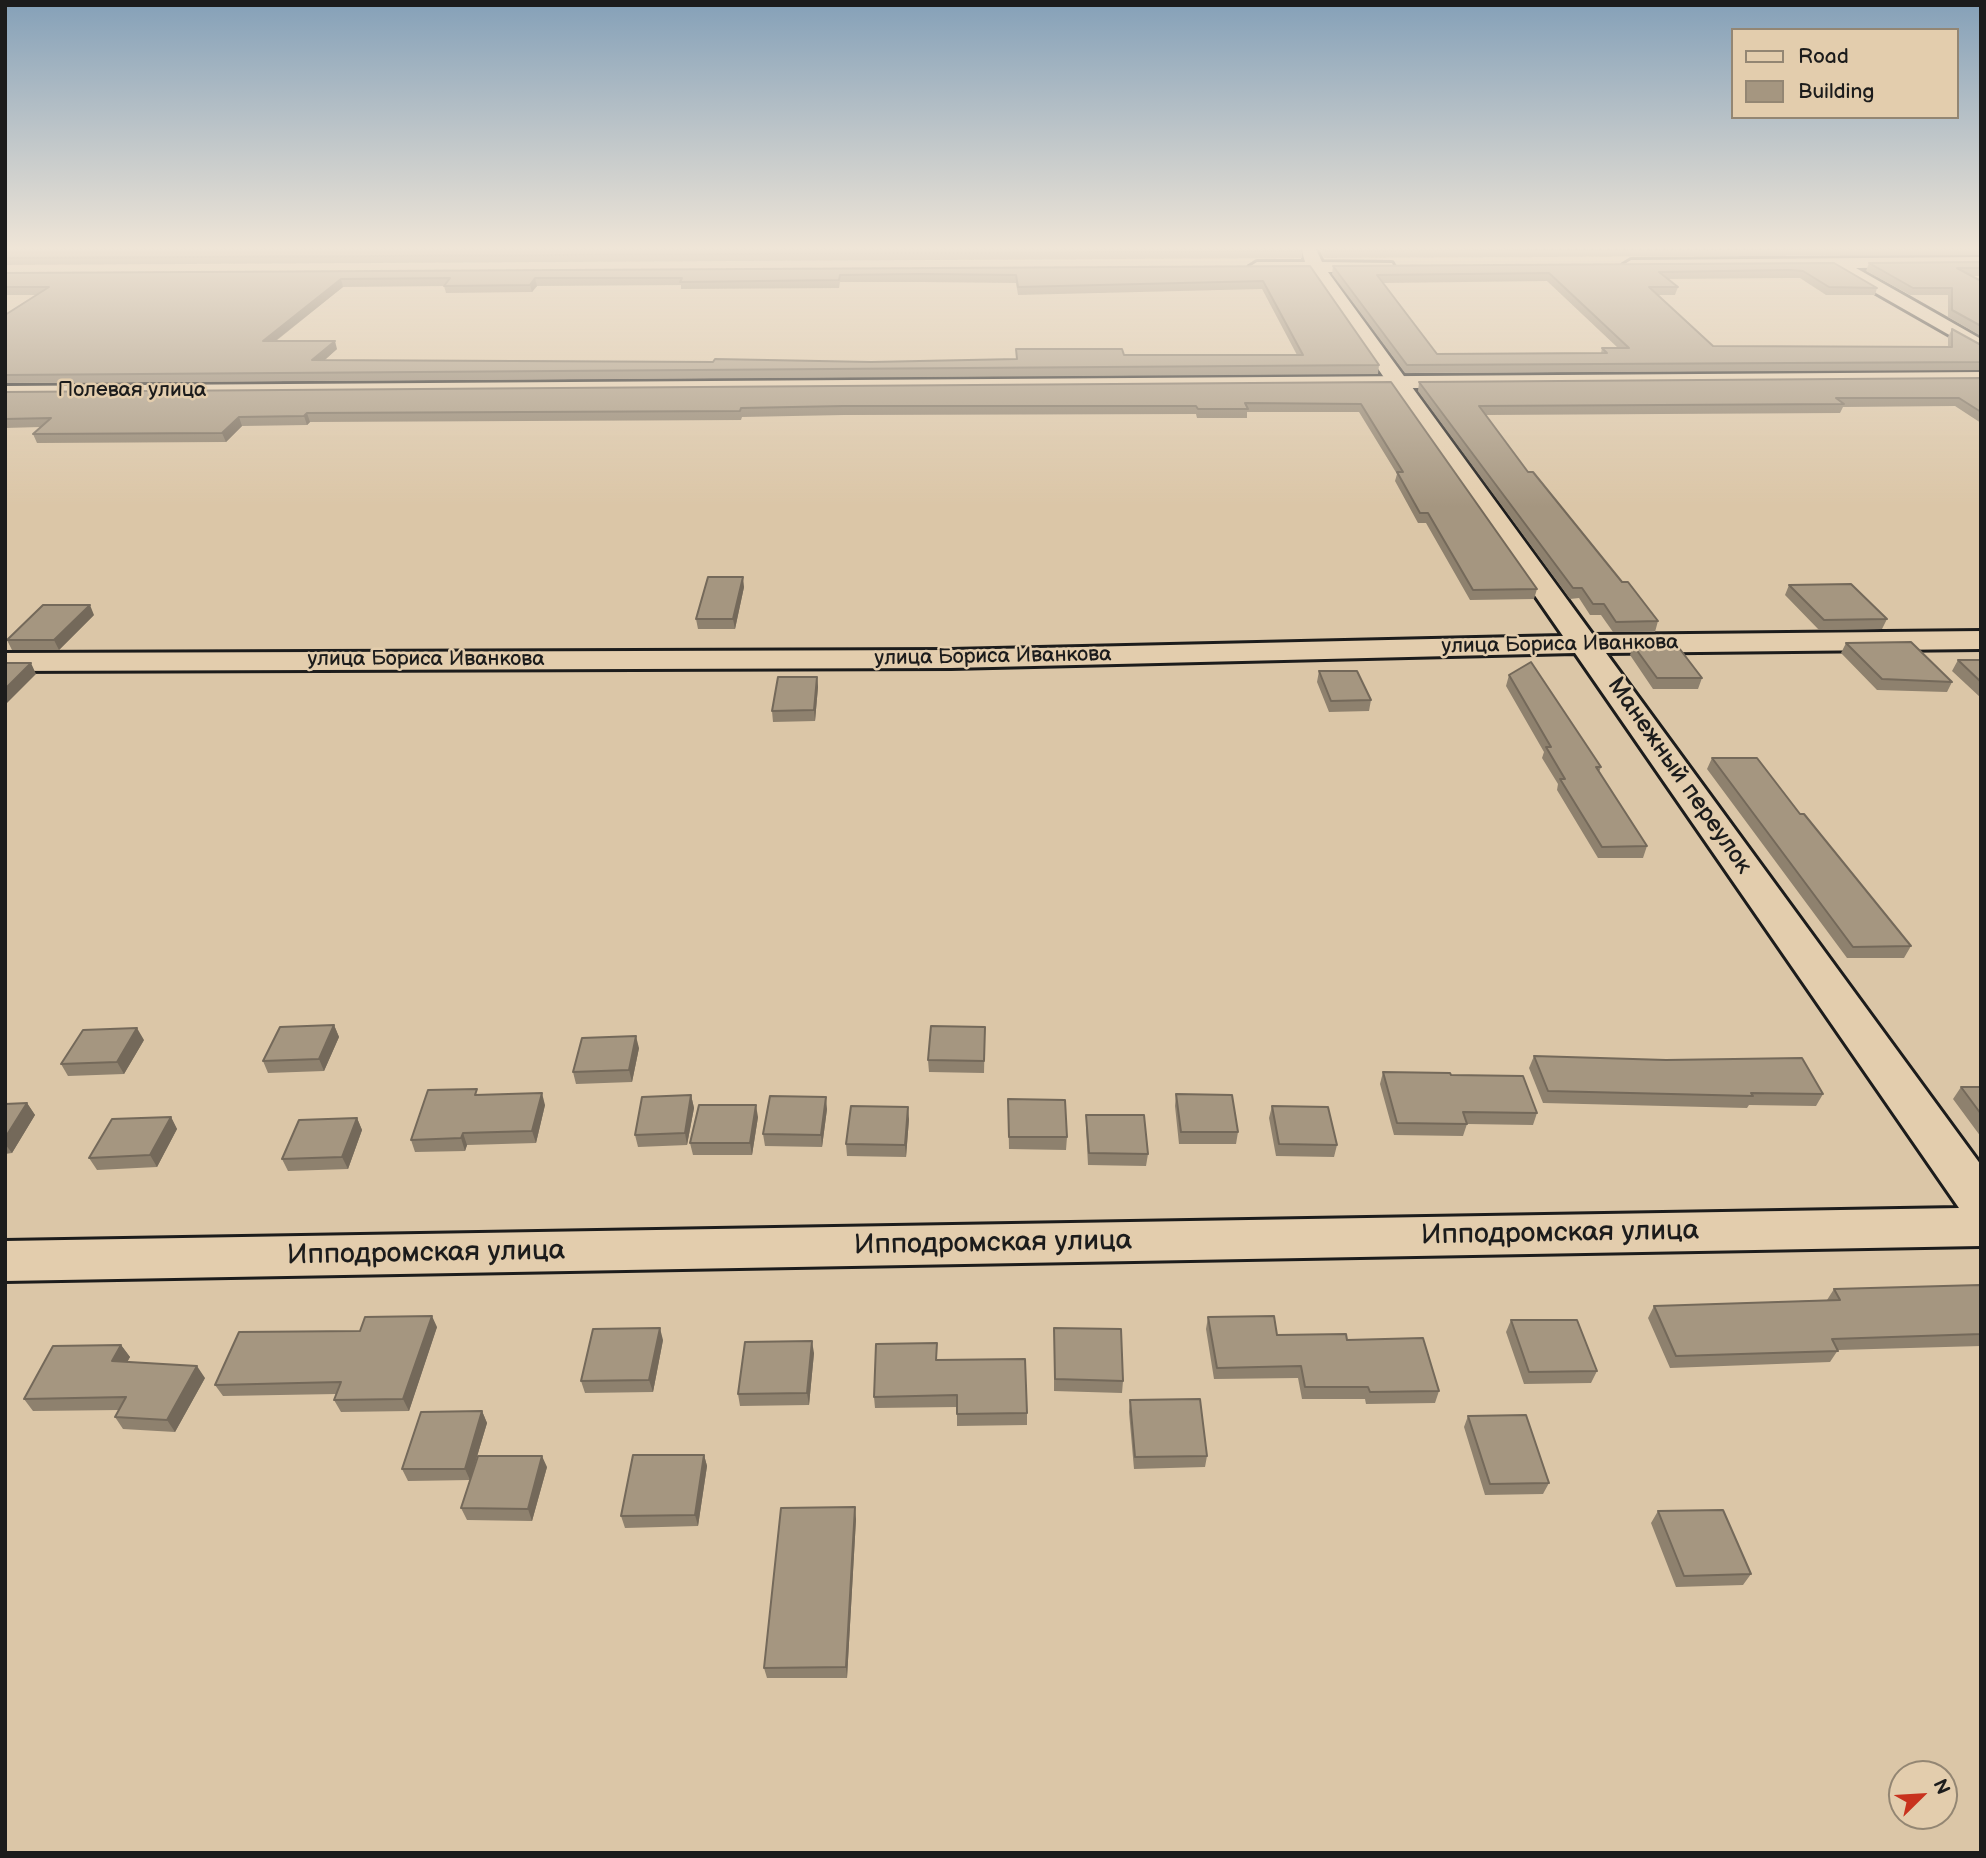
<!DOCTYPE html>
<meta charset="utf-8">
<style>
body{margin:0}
#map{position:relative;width:1986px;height:1858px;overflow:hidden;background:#dbc6a7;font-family:"Balsamiq Sans",sans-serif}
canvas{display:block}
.frame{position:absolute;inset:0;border:7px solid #1c1c1c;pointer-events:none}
.legend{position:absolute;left:1731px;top:28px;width:228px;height:91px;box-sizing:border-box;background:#e3cdad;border:2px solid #938673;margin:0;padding:9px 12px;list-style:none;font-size:21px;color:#1c1c1c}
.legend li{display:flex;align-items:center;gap:14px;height:35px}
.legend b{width:35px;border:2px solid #938673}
.north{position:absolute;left:1888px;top:1760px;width:70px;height:70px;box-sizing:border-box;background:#e3cdad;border:2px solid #938673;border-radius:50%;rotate:66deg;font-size:19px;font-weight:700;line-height:28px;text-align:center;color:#1c1c1c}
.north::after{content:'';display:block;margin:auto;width:24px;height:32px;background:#c8321e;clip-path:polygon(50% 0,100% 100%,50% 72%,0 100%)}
</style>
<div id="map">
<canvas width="1986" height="1858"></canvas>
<div class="frame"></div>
<ul class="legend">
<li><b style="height:9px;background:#e3cdad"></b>Road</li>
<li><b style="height:19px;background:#a59680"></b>Building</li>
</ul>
<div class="north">N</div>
</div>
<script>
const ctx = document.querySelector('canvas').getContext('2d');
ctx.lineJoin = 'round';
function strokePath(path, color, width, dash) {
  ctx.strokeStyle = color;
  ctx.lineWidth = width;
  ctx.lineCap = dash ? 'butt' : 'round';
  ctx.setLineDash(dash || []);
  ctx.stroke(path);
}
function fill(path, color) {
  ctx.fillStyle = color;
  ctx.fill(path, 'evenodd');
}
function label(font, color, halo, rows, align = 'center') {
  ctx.font = font + ' "Balsamiq Sans",sans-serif';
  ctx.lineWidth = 5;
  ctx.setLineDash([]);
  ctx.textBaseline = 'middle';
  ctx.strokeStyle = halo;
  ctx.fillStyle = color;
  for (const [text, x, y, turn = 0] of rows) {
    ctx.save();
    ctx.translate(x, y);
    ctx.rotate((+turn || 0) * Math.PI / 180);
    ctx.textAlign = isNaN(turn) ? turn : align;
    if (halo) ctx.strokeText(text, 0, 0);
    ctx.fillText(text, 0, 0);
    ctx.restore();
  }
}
const street = new Path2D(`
 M1301,247H1315L1322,262L1392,263L1394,267L1386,272H1328L1593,635L1981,631V649L1606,653L1981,1165V1246L5,1281V1241L1959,1208L1575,653L951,668L5,671V653L951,650L1563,636L1311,272H1257L1249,267L1257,262H1305Z
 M1981,257V267L1856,268L1981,339V353L1832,268L1631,270L1623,265L1631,260Z`);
const secondary = new Path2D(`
 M1981,372V384L5,398V386Z`);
strokePath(street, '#1c1c1c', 6);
strokePath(secondary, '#1c1c1c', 6);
fill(street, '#e3cdad');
fill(secondary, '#e3cdad');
fill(new Path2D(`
 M5,247L1302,251V258L5,265Z
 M1317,247H1981V255L1324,258Z
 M1981,262V276H1971L1981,281V336L1948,317V295H1910L1866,271L1869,263Z
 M1834,263L1877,288L1875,295H1826L1800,278H1787L1668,279L1678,287L1675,295H1657L1713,346L1948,347V337L1952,329L1981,345V370L1405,373L1332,274L1333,266ZM1547,281L1618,348H1602L1601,353L1437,354L1383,283Z
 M1310,266L1379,365L1378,374L5,383V315L37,295H5V273ZM840,282H922L1016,283L1018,295L1262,289L1297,355H1124L1016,349V359L871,362L324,360L337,349L276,341L343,287L444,286L446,293L532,292L537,286L681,285V289L839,288Z
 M1981,378V423L1955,406L1843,407L1840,413L1485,415L1528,472L1622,582L1658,621L1655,632H1613L1601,615H1590L1579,598L1570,599L1418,391L1419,382Z
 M1391,382L1537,589L1534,599L1470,600L1426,523H1418L1395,481L1397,474L1359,412H1247V418H1197L1196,414L844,415L742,417L741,420L310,422L307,425L242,426L226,442L37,443L33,434L40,427L5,428V392Z
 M1789,585L1887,619L1882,629L1819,630L1785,595Z
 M744,587L735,629H698L696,619Z
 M94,615L59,650H12L7,640Z
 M1846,643L1952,682L1947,692L1877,690L1841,653Z
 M1633,645L1702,678L1698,689H1653L1630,655Z
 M1958,660H1981V698L1952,671Z
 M1319,671L1371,700L1369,711L1329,712L1317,682Z
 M1509,675L1601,767L1599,772L1647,846L1643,858H1598L1557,790L1558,784L1542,758L1544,752L1506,686Z
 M817,677L818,687L815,721L773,722L772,711Z
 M1712,758L1800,814L1911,946L1904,958H1847L1707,769Z
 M334,1025L339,1037L324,1071L268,1073L263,1061Z
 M985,1027L984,1073L929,1072L928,1060Z
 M144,1040L124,1074L68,1076L61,1064Z
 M639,1048L632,1082L576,1084L573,1072Z
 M1534,1056L1823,1094L1816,1106L1749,1105L1747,1108L1543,1103L1529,1068Z
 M1383,1072L1451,1075L1537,1113L1533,1125L1467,1124L1463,1136L1394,1135L1380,1084Z
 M1961,1087H1981V1137L1953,1099Z
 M1176,1094L1238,1132L1236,1144H1179L1175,1106Z
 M480,1095L545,1105L536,1143L467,1145L465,1151L415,1152L411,1140Z
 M691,1095L694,1108L687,1145L638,1147L635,1135Z
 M1008,1099L1067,1137L1066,1150L1009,1149Z
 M27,1103L35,1115L12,1153L5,1154V1104Z
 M1272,1106L1337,1145L1334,1157L1276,1156L1269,1118Z
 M827,1109L822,1147L765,1146L763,1134Z
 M1086,1115L1148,1154L1146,1166L1088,1165L1086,1127Z
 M171,1117L177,1129L157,1167L97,1170L89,1158Z
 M758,1117L752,1155H693L690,1143Z
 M357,1118L362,1130L348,1169L288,1171L282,1159Z
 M909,1119L906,1157L847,1156L846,1144Z
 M1981,1285V1346L1838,1350L1830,1362L1670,1368L1648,1318L1654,1306L1827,1300L1834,1289Z
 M1208,1317L1277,1335L1347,1340L1439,1391L1435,1403L1366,1404L1365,1399H1302L1298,1378L1214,1379L1206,1329Z
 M1511,1320L1597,1371L1591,1383L1524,1384L1506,1332Z
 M437,1327L409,1411L341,1412L334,1400L336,1394L223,1396L215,1385L360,1331Z
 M1054,1328L1123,1381L1122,1393L1054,1391Z
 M663,1340L653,1392L585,1393L581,1381Z
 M121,1345L130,1357L127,1362L205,1378L175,1432L123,1429L115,1417L119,1410L33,1411L24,1399Z
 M814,1353L809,1405L740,1406L738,1394Z
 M937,1360L1027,1413V1425L957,1426V1407L875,1408L874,1397Z
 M1130,1400L1207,1456L1205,1467L1134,1469L1129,1412Z
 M482,1411L487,1423L470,1480L408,1481L402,1469Z
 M1468,1416L1549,1483L1543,1494L1485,1495L1464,1427Z
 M704,1455L707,1466L698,1526L625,1528L621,1516Z
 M547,1467L532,1521L467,1520L461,1508Z
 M1658,1511L1751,1574L1743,1585L1676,1587L1651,1523Z
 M856,1519L847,1678H767L764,1668Z`), '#8e816e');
fill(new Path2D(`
 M535,278L537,286L532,292L530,285Z
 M341,279L343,287L265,349L263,341Z
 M335,341L337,349L315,369L312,360Z
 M307,413L310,422L307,425L304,416Z
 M239,417L242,426L226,442L222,433Z
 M743,577L744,587L735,629L733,619Z
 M90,605L94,615L59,650L54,640Z
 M31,663L36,674L5,705V689Z
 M817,677L818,687L815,721L814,710Z
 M334,1025L339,1037L324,1071L319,1059Z
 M137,1028L144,1040L124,1074L117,1062Z
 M636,1036L639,1048L632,1082L629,1070Z
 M542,1093L545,1105L536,1143L532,1131Z
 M691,1095L694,1108L687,1145L685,1133Z
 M826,1097L827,1109L822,1147L821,1135Z
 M27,1103L35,1115L12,1153L5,1144V1138Z
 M756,1105L758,1117L752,1155L750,1143Z
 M908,1107L909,1119L906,1157L905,1145Z
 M171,1117L177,1129L157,1167L150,1155Z
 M357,1118L362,1130L348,1169L342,1157Z
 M463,1133L467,1145L465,1151L461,1138Z
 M432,1316L437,1327L409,1411L403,1399Z
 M660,1328L663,1340L653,1392L649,1380Z
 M812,1341L814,1353L809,1405L807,1393Z
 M121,1345L130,1357L121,1373L112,1361Z
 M197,1366L205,1378L175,1432L167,1420Z
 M482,1411L487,1423L470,1480L465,1469Z
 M704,1455L707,1466L698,1526L695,1515Z
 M542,1456L547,1467L532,1521L528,1509Z
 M855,1507L856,1519L847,1678L846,1667Z`), '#74695a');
const building = new Path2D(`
 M5,247H1301L1302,251L5,258Z
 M1322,247H1981V248L1325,251Z
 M1981,262V268H1957L1981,281V326L1952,310V288H1913L1869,263Z
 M1834,263L1877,288L1829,287L1803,271L1790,270L1659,272L1678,287H1649L1713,346L1952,347V329L1981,345V362L1407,365L1333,266ZM1549,273L1629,348H1602L1607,353L1437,354L1377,275Z
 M1310,266L1379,365L5,375V315L49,287H5V273ZM922,274L1016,275L1018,287L1263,281L1303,355H1124L1122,349H1016L1017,359L871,362L715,359L713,362L312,360L335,341H263L341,279L450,278L444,286L530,285L535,278H682L680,282L839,280L840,275Z
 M1981,378V412L1959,398H1836L1844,404L1479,406L1528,472H1533L1622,582H1628L1658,621L1616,622L1604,604H1593L1582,588H1573L1419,382Z
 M1391,382L1537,589L1473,590L1428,513H1420L1397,472H1403L1361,404L1245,403L1248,409H1198L1196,406H843L741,408L740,411L307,413L304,416L239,417L222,433L33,434L51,418L5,419V392Z
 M708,577H743L733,619H696Z
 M1851,584L1887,619L1824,620L1789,585Z
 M43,605H90L54,640H7Z
 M1911,642L1952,682L1882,679L1846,643Z
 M1676,644L1702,678H1657L1633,645Z
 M1958,660H1981V682Z
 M1531,662L1601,767H1596L1647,846L1602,847L1560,779H1565L1546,747H1551L1509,675Z
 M5,663H31L5,689Z
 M1319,671H1357L1371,700L1331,701Z
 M778,677H817L814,710L772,711Z
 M1712,758H1757L1800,814H1804L1911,946L1853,947Z
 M334,1025L319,1059L263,1061L280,1027Z
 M931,1026L985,1027L984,1061L928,1060Z
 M137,1028L117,1062L61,1064L83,1030Z
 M636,1036L629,1070L573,1072L582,1038Z
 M1534,1056L1666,1060L1802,1058L1823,1094L1751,1093L1753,1096L1548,1091Z
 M1383,1072L1450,1073L1451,1075L1523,1076L1537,1113L1463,1112L1467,1124L1397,1123Z
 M1961,1087H1981V1114Z
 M477,1089L475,1095L542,1093L532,1131L463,1133L461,1138L411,1140L428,1090Z
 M1176,1094L1232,1095L1238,1132H1181Z
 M691,1095L685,1133L635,1135L642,1097Z
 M770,1096L826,1097L821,1135L763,1134Z
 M1008,1099L1065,1100L1067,1137H1009Z
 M27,1103L5,1138V1104Z
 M699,1105H756L750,1143H690Z
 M851,1106L908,1107L905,1145L846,1144Z
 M1272,1106L1328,1107L1337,1145L1279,1144Z
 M1086,1115H1144L1148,1154L1089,1153Z
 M171,1117L150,1155L89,1158L112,1119Z
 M357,1118L342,1157L282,1159L299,1120Z
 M1980,1285L1981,1334L1832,1339L1838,1351L1676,1356L1654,1306L1840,1300L1834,1289Z
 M432,1316L403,1399L334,1400L341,1382L215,1385L239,1332L360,1331L365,1317Z
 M1274,1316L1277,1335L1346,1334L1347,1340L1423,1338L1439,1391L1370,1392L1368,1387H1305L1301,1366L1217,1368L1208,1317Z
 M1511,1320H1577L1597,1371L1529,1372Z
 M660,1328L649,1380L581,1381L593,1329Z
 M1054,1328L1121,1329L1123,1381L1055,1379Z
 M812,1341L807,1393L738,1394L745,1342Z
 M937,1343L936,1360L1025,1359L1027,1413L957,1414V1395L874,1397L876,1344Z
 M121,1345L112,1361L197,1366L167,1420L115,1417L126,1397L24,1399L53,1346Z
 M1200,1399L1207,1456L1135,1457L1130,1400Z
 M482,1411L465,1469H402L421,1412Z
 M1526,1415L1549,1483L1490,1484L1468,1416Z
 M633,1455H704L695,1515L621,1516Z
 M478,1456H542L528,1509L461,1508Z
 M855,1507L846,1667L764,1668L781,1508Z
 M1723,1510L1751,1574L1684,1576L1658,1511Z`);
fill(building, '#a59680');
strokePath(building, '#74695a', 2);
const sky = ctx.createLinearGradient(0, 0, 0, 507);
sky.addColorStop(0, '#84a0b8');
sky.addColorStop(0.49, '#efe5d7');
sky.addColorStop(1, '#efe5d700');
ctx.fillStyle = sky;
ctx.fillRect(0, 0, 1986, 507);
label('21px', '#1c1c1c', '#e3cdad', [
 ["Полевая улица",132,391],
 ["улица Бориса Иванкова",1560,645,-1],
 ["улица Бориса Иванкова",993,657,-1],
 ["улица Бориса Иванкова",426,660]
]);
label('24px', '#1c1c1c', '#e3cdad', [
 ["Манежный переулок",1679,776,55]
]);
label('28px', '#1c1c1c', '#e3cdad', [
 ["Ипподромская улица",1560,1234,-1],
 ["Ипподромская улица",993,1244,-1],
 ["Ипподромская улица",426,1254,-1]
]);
</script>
